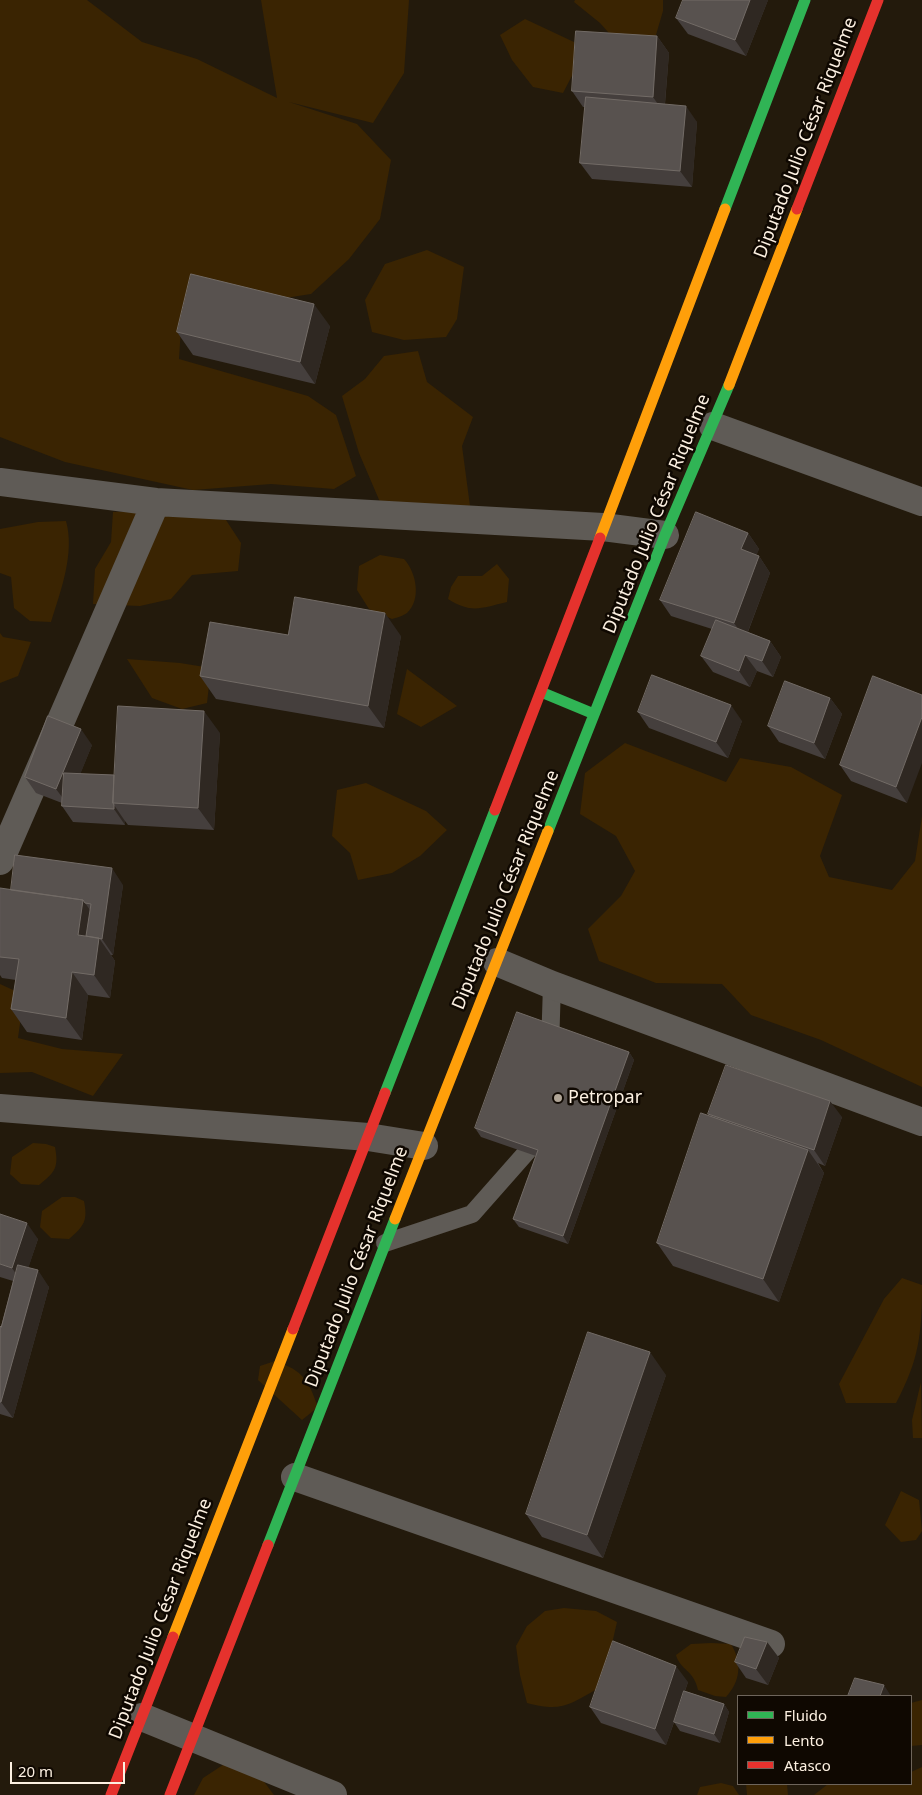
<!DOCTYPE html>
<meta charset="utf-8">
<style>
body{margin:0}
#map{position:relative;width:922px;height:1795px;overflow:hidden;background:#231a0c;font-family:"Noto Sans",sans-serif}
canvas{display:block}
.legend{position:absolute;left:737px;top:1695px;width:175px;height:90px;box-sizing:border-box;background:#0f0801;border:1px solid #6e655b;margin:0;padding:6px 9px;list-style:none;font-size:15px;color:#fcf0e1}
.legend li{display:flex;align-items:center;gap:10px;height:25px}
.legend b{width:25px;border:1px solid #6e655b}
.scale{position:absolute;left:10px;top:1762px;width:115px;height:22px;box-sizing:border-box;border:2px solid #fcf0e1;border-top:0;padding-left:6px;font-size:15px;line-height:18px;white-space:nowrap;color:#fcf0e1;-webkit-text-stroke:4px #0f0801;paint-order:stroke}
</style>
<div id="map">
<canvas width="922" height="1795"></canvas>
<ul class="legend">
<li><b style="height:6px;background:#30b455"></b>Fluido</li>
<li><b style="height:6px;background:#ff9f0a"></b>Lento</li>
<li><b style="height:6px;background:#e5322d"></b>Atasco</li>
</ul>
<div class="scale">20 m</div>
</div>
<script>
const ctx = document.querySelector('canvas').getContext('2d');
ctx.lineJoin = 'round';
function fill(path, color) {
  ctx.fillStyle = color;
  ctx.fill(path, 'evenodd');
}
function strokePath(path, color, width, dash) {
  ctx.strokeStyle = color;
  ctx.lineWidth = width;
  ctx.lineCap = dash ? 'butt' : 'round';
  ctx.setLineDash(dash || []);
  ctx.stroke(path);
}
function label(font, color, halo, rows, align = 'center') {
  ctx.font = font + ' "Noto Sans",sans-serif';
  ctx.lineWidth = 5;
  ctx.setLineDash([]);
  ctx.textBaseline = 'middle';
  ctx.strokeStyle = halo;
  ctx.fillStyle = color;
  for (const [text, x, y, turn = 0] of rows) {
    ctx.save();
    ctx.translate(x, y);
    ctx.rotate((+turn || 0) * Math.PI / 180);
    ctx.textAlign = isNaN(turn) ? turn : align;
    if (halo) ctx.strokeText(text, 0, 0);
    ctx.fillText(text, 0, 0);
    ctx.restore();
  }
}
fill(new Path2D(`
 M0,0H87L142,42L197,59L277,98L261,0H409L404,73L373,123L289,102L357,124L391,160L380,219L349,259L311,294L266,301L206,282L182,311L179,359L308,396L336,415L356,476L334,489L271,484L193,490L65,462L0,437Z
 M575,0H663V11L653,45L616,41L600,23L574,2Z
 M525,19L574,42L575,70L563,93L533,87L512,60L500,35Z
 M427,250L464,267L457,319L446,337L404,340L372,332L365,300L385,264Z
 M418,351L427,382L473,417L462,446L470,506L380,502L359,453L342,396L365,379L384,356Z
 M140,511L226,520L241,543L238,571L192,575L171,599L140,606L93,604L95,569L111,542L113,512Z
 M66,521C75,553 61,590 51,622L30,621L14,608L11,577L0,573V529L38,522Z
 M380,555L404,559C416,572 422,599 407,613C403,616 396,618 392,619L369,609L357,590L359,566Z
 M497,564L509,579L507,602C481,608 472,614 448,599L451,587L458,576H482Z
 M0,633L3,637L31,642L18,676L0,683Z
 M127,659L180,663L211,668L207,703L182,709L152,698Z
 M407,669L457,706L421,727L397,714Z
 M625,743L726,782L740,758L791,767L842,795L820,856L829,877L892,890L915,861L922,816V1087L821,1040L751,1015L722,984L656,983L599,961L588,929L621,896L635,871L616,836L580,814L585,773Z
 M366,783L426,811L447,830L420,856L392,873L358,880L350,853L332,836L337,790Z
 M0,984L24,995L18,1038L62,1049L123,1054L93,1096L32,1072L0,1073Z
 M33,1143L46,1144L55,1147C59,1168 55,1172 39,1185L21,1184L10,1174L12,1157Z
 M62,1197H75L84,1201C88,1221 84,1226 69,1239L51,1238L40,1227L42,1211Z
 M902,1278L922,1285C922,1334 919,1360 896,1403H846L839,1384L884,1299Z
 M275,1361C304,1371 308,1380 318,1407L302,1420L258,1380L260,1366Z
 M921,1382L922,1438H913L912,1420Z
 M901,1491L919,1500L922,1531L916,1540L901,1542L885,1525Z
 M564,1608L596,1611L617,1622L608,1661L597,1689C569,1705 561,1712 527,1703L520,1675L516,1646L527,1626L545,1611Z
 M711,1643L731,1644C742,1662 741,1681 726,1697L715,1696L698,1690C694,1670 680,1670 676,1655L691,1644Z
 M922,1700V1745L911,1746V1703Z
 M229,1761L262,1779L274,1795H194L203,1778Z
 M922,1767V1795H814L828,1784H911V1772Z
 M721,1783L733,1786L739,1795H697L700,1787Z
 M746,1784H787L788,1795H747Z`), '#3a2402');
strokePath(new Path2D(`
 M550,1047L552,985
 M385,1243L472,1214L532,1146L535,1131`), '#5f5b56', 18);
strokePath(new Path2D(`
 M713,426L922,502
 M0,482L156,502L603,527L665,535
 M0,861L156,502
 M497,962L552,985L922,1122
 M0,1108L368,1137L424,1146
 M295,1477L771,1644
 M142,1717L333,1795`), '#5f5b56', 28);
strokePath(new Path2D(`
 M725,209L805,0
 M541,692L594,714
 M548,831L665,535L729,385
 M385,1093L495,810
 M268,1545L395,1219`), '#30b455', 11);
strokePath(new Path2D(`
 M729,385L797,209
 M600,538L725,209
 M395,1219L548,831
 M173,1637L293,1329`), '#ff9f0a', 11);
strokePath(new Path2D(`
 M797,209L878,0
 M495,810L600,538
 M293,1329L385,1093
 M111,1795L173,1637
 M170,1795L268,1545`), '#e5322d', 11);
fill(new Path2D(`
 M768,0L746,56L688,34L676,18Z
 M657,36L669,53L665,104L697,122L692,187L592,179L580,163L585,107H583L572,91Z
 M330,326L315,384L193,355L177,332Z
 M748,533L759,549L756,555L759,556L770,573L748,632L770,641L781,657L773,677L757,671L750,687L713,672L701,656L712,629L671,616L660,600Z
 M288,635L401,636L384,728L216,699L200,676Z
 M873,676L907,803L851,781L840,765Z
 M830,698L842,714L825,759L779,742L768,726Z
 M638,712L742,721L728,758L649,728Z
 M220,733L214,830L128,825L125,821V825L73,822L62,806V803L36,793L25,777L92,745L80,774L114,775Z
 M123,885L113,955H111L115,961L110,998L88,995L82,1040L27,1032L11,1009L16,980L2,978L0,975V888L11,890Z
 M629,1052L634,1060L568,1244L519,1227L513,1219L536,1156L481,1137L475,1128Z
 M708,1114L842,1117L825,1166L818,1163L824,1173L779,1302L673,1266L657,1243L710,1116Z
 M0,1214L38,1239L28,1268L49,1287L13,1418L0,1414V1326L1,1327L13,1281L0,1277Z
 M666,1375L603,1558L542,1537L526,1514Z
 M767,1642L779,1658L768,1685L746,1678L735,1662Z
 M688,1682L685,1691L724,1704L729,1712L720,1743L680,1731L674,1722L677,1714L666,1745L601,1723L590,1707Z`), '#453f3d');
fill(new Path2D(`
 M750,0H768L746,56L735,40Z
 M657,36L669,53L664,113L653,97Z
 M686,106L697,122L692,187L680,171Z
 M314,304L330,326L315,384L300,362Z
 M748,533L759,549L753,565L741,549Z
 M759,556L770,573L745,639L734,623Z
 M385,613L401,636L384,728L368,706Z
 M770,641L781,657L773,677L762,661Z
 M745,655L757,671L750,687L739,671Z
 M830,698L842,714L825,759L814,743Z
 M731,705L742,721L728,758L716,742Z
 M204,711L220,733L214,830L198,808Z
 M922,717V763L907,803L896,787Z
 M81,729L92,745L68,805L56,789Z
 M114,805L125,821V825L114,809Z
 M112,868L123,885L113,955L102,939Z
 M83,900L99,923L97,938L78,935Z
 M99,938L115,961L110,998L94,975Z
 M72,972L88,995L82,1040L66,1018Z
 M629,1052L634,1060L568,1244L563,1236Z
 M830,1101L842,1117L825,1166L814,1150Z
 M808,1150L824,1173L779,1302L763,1279Z
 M27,1223L38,1239L23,1284L12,1268Z
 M38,1270L49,1287L13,1418L1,1402Z
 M650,1352L666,1375L603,1558L587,1535Z
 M767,1642L779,1658L768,1685L756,1669Z
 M676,1666L688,1682L666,1745L655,1729Z
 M884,1685L891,1696H880Z
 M724,1704L729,1712L720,1743L714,1734Z`), '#2f2822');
const building = new Path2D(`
 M683,0H750L735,40L676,18Z
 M576,31L657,36L653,97L572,91Z
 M586,97L686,106L680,171L580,163Z
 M191,274L314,304L300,362L177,332Z
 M696,512L748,533L741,549L759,556L734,623L660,600Z
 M295,597L385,613L368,706L200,676L210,622L288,635Z
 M716,620L770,641L762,661L745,655L739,671L701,656Z
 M652,675L731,705L716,742L638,712Z
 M873,676L922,695V717L896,787L840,765Z
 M785,681L830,698L814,743L768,726Z
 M118,706L204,711L198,808L113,803Z
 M48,716L81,729L56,789L25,777Z
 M64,773L114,775L113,803L114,805V809L62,806Z
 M15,855L112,868L102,939L86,936L91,904L85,903L83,900L11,890Z
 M0,888L83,900L78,935L99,938L94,975L72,972L66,1018L11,1009L19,959L0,957Z
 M517,1012L629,1052L563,1236L513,1219L538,1150L475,1128Z
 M726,1065L830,1101L814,1150L708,1114Z
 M701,1113L808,1150L763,1279L657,1243Z
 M0,1214L27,1223L12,1268L0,1264Z
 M18,1265L38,1270L1,1402H0V1326L1,1327Z
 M588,1332L650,1352L587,1535L526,1514Z
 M745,1637L767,1642L756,1669L735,1662Z
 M613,1641L676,1666L655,1729L590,1707Z
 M855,1678L884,1685L880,1696H848Z
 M684,1691L724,1704L714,1734L674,1722Z`);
fill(building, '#58524f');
strokePath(building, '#726b66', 1);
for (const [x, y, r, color] of [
 [558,1098,5,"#b0a596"]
]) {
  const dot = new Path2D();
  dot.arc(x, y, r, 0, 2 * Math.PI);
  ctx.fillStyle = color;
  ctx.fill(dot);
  strokePath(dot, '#0f0801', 2);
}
label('18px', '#fcf0e1', '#0f0801', [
 ["Diputado Julio César Riquelme",806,138,-69],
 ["Diputado Julio César Riquelme",657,514,-68],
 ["Diputado Julio César Riquelme",506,890,-68],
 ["Diputado Julio César Riquelme",357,1267,-69],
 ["Diputado Julio César Riquelme",161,1619,-69]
]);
label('18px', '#fcf0e1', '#0f0801', [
 ["Petropar",568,1098]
], 'left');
</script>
